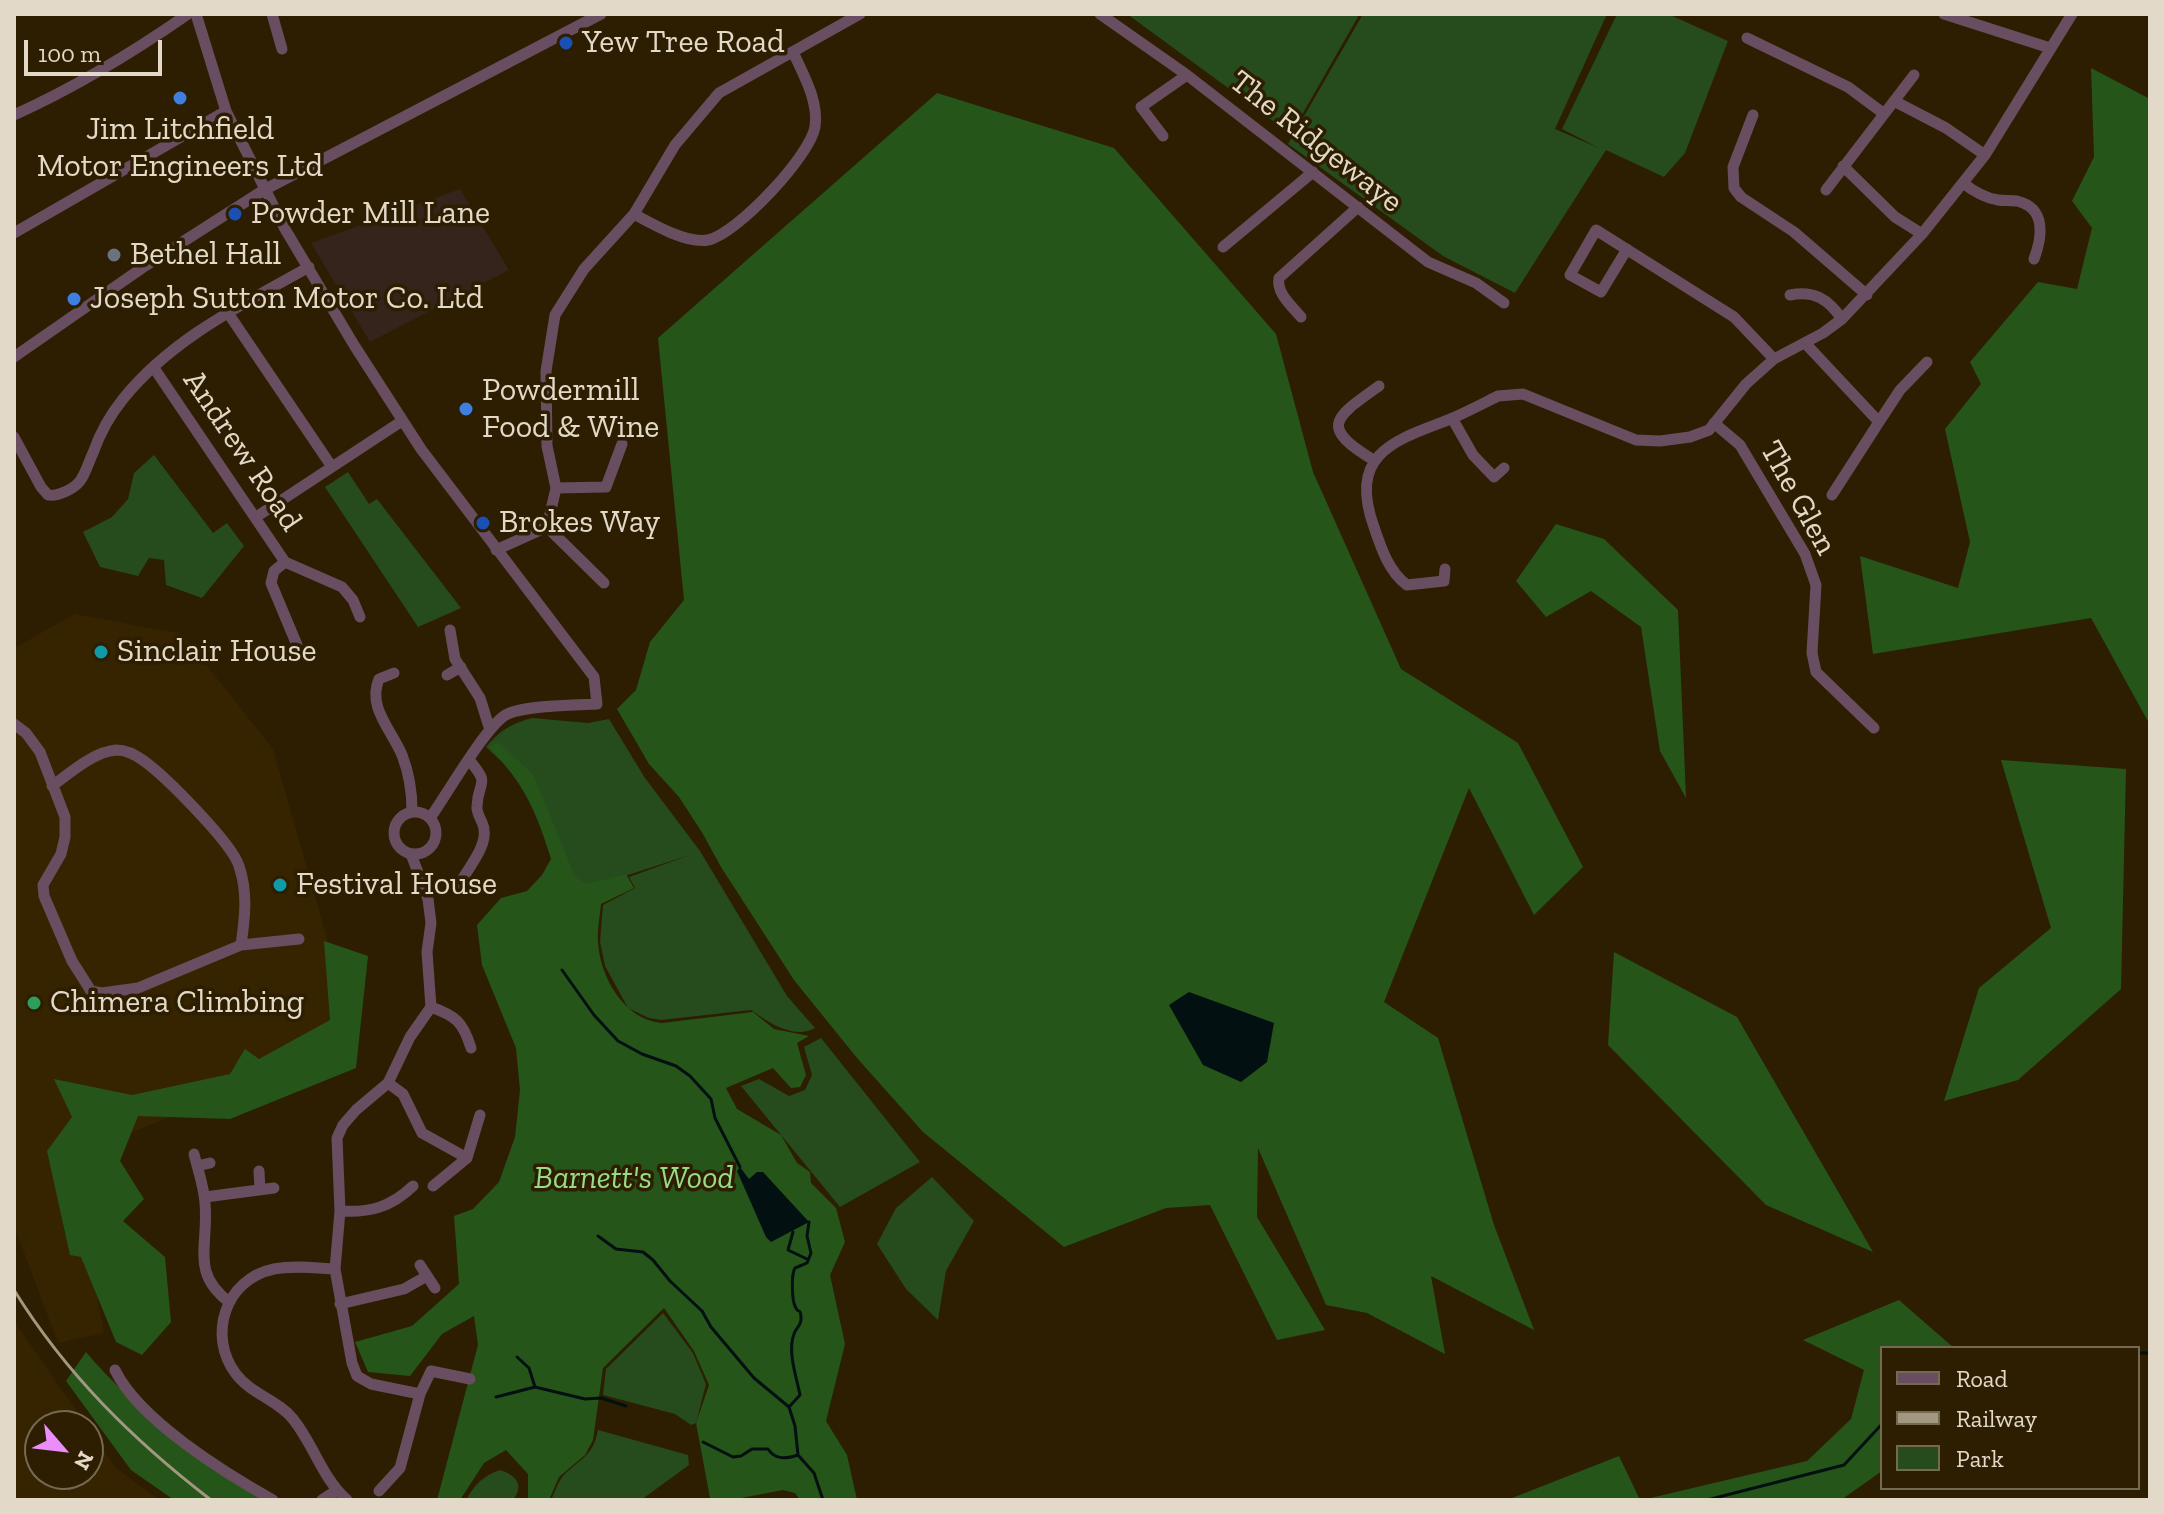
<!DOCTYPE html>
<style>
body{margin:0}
#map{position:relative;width:2164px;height:1514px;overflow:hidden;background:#2d1e01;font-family:"Zilla Slab",serif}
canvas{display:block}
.frame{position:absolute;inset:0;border:16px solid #e3d9c8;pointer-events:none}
.legend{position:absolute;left:1880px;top:1346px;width:260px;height:144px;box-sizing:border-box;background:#2d1e01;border:2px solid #766951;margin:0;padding:10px 14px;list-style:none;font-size:24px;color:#e3d9c8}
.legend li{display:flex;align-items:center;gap:16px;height:40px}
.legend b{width:40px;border:2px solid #766951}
.north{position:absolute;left:24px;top:1410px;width:80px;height:80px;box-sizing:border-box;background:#2d1e01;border:2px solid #766951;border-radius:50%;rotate:118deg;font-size:22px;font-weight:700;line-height:32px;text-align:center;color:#e3d9c8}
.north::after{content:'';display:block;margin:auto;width:28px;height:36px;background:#eb8dfb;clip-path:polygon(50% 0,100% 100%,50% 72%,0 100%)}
.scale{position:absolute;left:24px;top:40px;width:138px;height:36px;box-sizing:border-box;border:4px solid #e3d9c8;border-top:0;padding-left:10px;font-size:24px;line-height:28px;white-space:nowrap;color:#e3d9c8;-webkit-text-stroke:6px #2d1e01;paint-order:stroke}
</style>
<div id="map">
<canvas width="2164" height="1514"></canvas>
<div class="frame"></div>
<ul class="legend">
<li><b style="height:10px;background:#694e61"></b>Road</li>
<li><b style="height:10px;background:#a29781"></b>Railway</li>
<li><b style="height:22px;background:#264b1d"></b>Park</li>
</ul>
<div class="north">N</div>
<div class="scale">100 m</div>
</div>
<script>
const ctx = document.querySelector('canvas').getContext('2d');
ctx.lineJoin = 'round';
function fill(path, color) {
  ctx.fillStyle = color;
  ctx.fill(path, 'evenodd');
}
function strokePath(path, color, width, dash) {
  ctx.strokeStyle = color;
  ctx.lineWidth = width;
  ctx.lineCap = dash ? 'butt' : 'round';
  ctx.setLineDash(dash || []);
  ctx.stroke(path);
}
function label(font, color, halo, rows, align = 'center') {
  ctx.font = font + ' "Zilla Slab",serif';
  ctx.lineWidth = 7;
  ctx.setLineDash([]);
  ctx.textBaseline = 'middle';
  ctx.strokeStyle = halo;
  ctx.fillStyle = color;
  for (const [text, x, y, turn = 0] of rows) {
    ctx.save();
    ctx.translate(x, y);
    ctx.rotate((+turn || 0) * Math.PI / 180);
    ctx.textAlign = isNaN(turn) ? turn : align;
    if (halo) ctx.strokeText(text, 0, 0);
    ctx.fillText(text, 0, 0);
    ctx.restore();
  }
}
fill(new Path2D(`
 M75,614L182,634L273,749L356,1040L70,1158L104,1333L58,1343L14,1226V648Z
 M14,1321L87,1426H40V1474H88V1428L116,1468L159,1500H14Z`), '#362400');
fill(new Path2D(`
 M460,189L509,270L370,342L311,243Z`), '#34241b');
fill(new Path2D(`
 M1127,14H1357L1359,15L1291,134Z
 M1363,14H1607L1555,129L1599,148L1562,129L1617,14H1668L1728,41L1685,153L1664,177L1606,150L1515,293L1443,256L1288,144Z
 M154,455L213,533L227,523L244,546L202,598L166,585L164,560L149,558L138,576L100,567L83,532L112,517L128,499L134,473Z
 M348,472L369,504L377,499L461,608L418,627L325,487Z
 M532,718L588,723L609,719L645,778L700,851L787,996L815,1028C794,1040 768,1022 751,1010L661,1020L649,1018L628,1008L605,966L600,942L603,905L635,888L629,877L690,855L569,894L533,791L486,747C499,731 512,723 532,718Z
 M821,1038L920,1162L840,1207L741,1086L759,1079L789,1096L805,1090L812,1075L804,1047Z
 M932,1177L974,1221L946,1271L938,1320L906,1289L877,1244L896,1208Z
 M663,1313L693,1353L706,1384L696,1423L691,1425L675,1414L603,1395L606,1369Z
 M598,1430L688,1455L689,1465L641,1500H551C555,1492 558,1482 563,1476C580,1458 593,1457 598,1430Z
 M500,1470C516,1475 525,1485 513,1500H466C475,1484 483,1476 500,1470Z`), '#264b1d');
fill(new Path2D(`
 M2091,68L2150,99V725L2091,618L1873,654L1860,556L1958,588L1970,542L1945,429L1981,384L1970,362L2038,282L2077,289L2092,228L2072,201L2094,157Z
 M937,93L1114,148L1276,334L1313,472L1401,669L1518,743L1583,867L1534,915L1469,788L1384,1002L1438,1038L1494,1225L1534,1330L1431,1276L1445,1354L1367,1313L1326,1305L1258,1148L1257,1217L1325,1330L1277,1340L1210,1205L1166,1208L1064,1247L923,1132L857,1058L794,980L721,867L703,834L679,797L649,764L617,709L636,690L650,642L684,600L658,338Z
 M1556,524L1604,539L1678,610L1686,798L1660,751L1641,627L1591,591L1546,617L1516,581Z
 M499,742L534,776L575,877L587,884L626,874L634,888L601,904C600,916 597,930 598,942C600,977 624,1020 662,1023L753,1012L774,1029L809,1036L797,1043L806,1075L800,1087L791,1088L773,1068L726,1088L737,1109L781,1135L797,1163L810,1172L811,1183L836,1208L845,1242L830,1275L845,1344L826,1421L847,1455L857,1500H800L795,1493L783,1490L731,1500L710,1498L696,1423L709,1385L694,1351L664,1308L603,1368L593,1440L585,1455L559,1477L549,1500H526L528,1498V1474L506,1450L484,1463L460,1500H437L478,1345L474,1316L442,1334L410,1376L368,1372L355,1342L412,1326L459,1284L454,1216L473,1209L499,1182L515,1137L520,1090L516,1048L482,965L477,925L501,898L527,891L542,875L551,859C536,810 524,784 489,747Z
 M2001,760L2126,769L2121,989L2018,1080L1944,1101L1979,988L2051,928Z
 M324,941L368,956L356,1068L230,1119L138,1116L120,1161L144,1199L123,1221L165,1257L171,1322L142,1355L116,1342L81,1257L70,1255L47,1151L72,1117L54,1079L132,1095L230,1074L245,1049L259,1059L330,1020Z
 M1614,952L1737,1017L1873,1252L1766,1205L1608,1045Z
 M1899,1300L1954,1348H1882V1471L1841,1500H1642L1807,1461L1851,1419L1864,1370L1803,1340Z
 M86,1352C137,1413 203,1455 268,1500H174L131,1470L66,1381Z
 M1619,1456L1640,1500H1507Z`), '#265519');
fill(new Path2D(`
 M1189,992L1274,1023L1267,1062L1241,1082L1203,1065L1169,1005Z
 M740,1167L749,1179L757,1172H763L809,1222L771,1242L766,1237L737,1171Z`), '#031011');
strokePath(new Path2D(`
 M562,970L594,1015L618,1041L642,1054L676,1066L690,1076L711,1099L715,1118L740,1167
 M793,1232L788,1250L807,1259
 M598,1236L616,1249L643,1252L653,1260L670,1281L702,1311L711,1327L754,1378L789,1407L795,1426L798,1455L814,1473L823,1500
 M2138,1353H2150
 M517,1357L529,1368L535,1387L585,1399L601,1398L626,1406
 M496,1397L535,1387
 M789,1407L800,1395C797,1379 787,1351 794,1334C796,1327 802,1326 801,1317C800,1306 799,1316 795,1306C792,1300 791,1274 795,1268C797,1267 805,1264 807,1263L811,1253L807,1236L809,1222
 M703,1442L733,1457L741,1456L752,1449H768C775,1460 786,1459 798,1455
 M1707,1500L1844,1465L1882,1424`), '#031011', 3);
strokePath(new Path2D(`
 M196,14L226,111L285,229L354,345L421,449L594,677L597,704C577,705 519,705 504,716C483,731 447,794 430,818
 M272,14L282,49
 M1100,14L1187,75L1428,262L1476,283L1504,303
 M1944,14L2050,48
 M1747,38L1848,87L1883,113
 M1894,101L1946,128L1985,155
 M14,115C76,87 132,53 188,14
 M1753,115L1733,167L1734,188L1741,197L1794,232L1867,295
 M1163,136L1141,107L1187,75
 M1843,166L1895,217L1922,234
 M1963,183C1973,191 1985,198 1998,200C2004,201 2011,200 2017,201C2047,208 2042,238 2034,259
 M1826,190L1914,75
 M634,214C652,224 687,244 708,240C737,234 810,156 815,127C819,101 803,74 793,52
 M14,233L226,111
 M1223,247L1313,172
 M1627,249L1601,292L1570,275L1596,230L1734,317L1774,359
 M1790,295C1814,290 1828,299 1842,319
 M228,313L332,467
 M1301,317C1292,306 1276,293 1279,278L1358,207
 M1805,343L1879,422L1832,495
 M14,357L145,266L264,190L601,14
 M154,368L285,562L342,587L353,600L360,617
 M1452,418L1473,455L1494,477L1504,468
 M1879,422L1900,390L1927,362
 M1714,423L1740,445L1805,554L1816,585L1812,653L1816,672L1874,728
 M14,437L41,487L48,495C57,497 74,489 80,481C86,473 89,461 93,453C100,433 110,415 123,399C171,339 243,304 309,267
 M1375,461C1318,427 1334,418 1379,386
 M556,488L606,487L622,444
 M256,517L402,421
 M547,527L604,583
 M496,550L547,527L556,488L547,446L546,371L555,315L584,269L634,214L675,145L719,93L860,14
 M285,562L274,571L271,583L297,645
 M1445,569L1444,581L1407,585C1389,572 1381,548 1374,527C1348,455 1392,441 1448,420C1465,413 1482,404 1498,396L1523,394L1636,440L1660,441L1690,437L1709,430L1746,384L1774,359L1823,333L1842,319L1922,234L1985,155L2072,14
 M450,630L455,659L480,698L490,730
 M394,673L379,679C367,707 391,729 402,755C409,773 412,792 412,811
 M447,675L461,667
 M14,724L26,733L40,752L65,817V837L61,854L43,885L44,896L72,961L91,991L102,993L138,988L241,945L299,939
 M52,786C70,773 93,752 116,750C127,750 136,755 144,761C165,776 232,843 239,866C248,893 245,917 241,945
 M394 833a21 21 0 1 1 42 0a21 21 0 1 1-42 0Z
 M459,885C467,869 487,848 484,829C483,821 476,814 477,806C478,780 491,786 470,761
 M431,1007C456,1016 463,1022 471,1048
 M388,1083L403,1094L422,1133L467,1158L480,1115
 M194,1154C198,1170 204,1187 205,1203C209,1246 190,1272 229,1302
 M197,1166L210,1163
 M259,1171L260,1190
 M433,1186L467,1158
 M205,1197L274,1188
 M340,1211C370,1213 391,1207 413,1186
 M420,1265L435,1288
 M335,1269C315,1268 294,1265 274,1269C225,1279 207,1336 236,1374C251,1394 278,1400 293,1419C314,1445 322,1478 347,1500
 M340,1304L404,1289L427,1276
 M115,1370C139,1420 225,1473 273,1500
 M420,1394L431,1371L470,1379
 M379,1491L400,1468L420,1394L371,1384L357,1376L352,1363L335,1269L340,1211L337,1138L343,1125L356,1110L388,1083L410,1037L431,1007L427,952L431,923L428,899L411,854
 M322,1500L336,1491`), '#694e61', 11);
strokePath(new Path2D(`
 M14,1290C66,1374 133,1440 211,1500`), '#a29781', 3);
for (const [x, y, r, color] of [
 [566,43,8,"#1a4fb4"],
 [180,98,8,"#3f7fe0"],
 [235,214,8,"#1a4fb4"],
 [114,255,8,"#6b7280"],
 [74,299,8,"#3f7fe0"],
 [466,409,8,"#3f7fe0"],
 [483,523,8,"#1a4fb4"],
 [101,652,8,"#0f9aa8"],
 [280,885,8,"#0f9aa8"],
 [34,1003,8,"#2e9e5b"]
]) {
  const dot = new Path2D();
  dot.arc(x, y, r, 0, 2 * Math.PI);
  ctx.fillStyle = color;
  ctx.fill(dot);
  strokePath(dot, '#2d1e01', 3);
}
label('32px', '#e3d9c8', '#2d1e01', [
 ["Yew Tree Road",582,43],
 ["Jim Litchfield",180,130,"center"],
 ["Motor Engineers Ltd",180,167,"center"],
 ["Powder Mill Lane",251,214],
 ["Bethel Hall",130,255],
 ["Joseph Sutton Motor Co. Ltd",90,299],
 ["Powdermill",482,391],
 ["Food & Wine",482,428],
 ["Brokes Way",499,523],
 ["Sinclair House",117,652],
 ["Festival House",296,885],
 ["Chimera Climbing",50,1003]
], 'left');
label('32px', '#e3d9c8', '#2d1e01', [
 ["The Ridgewaye",1316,142,38],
 ["Andrew Road",242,451,56],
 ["The Glen",1798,498,61]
]);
label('italic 32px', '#97db85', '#2d1e01', [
 ["Barnett's Wood",634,1179]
]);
</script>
